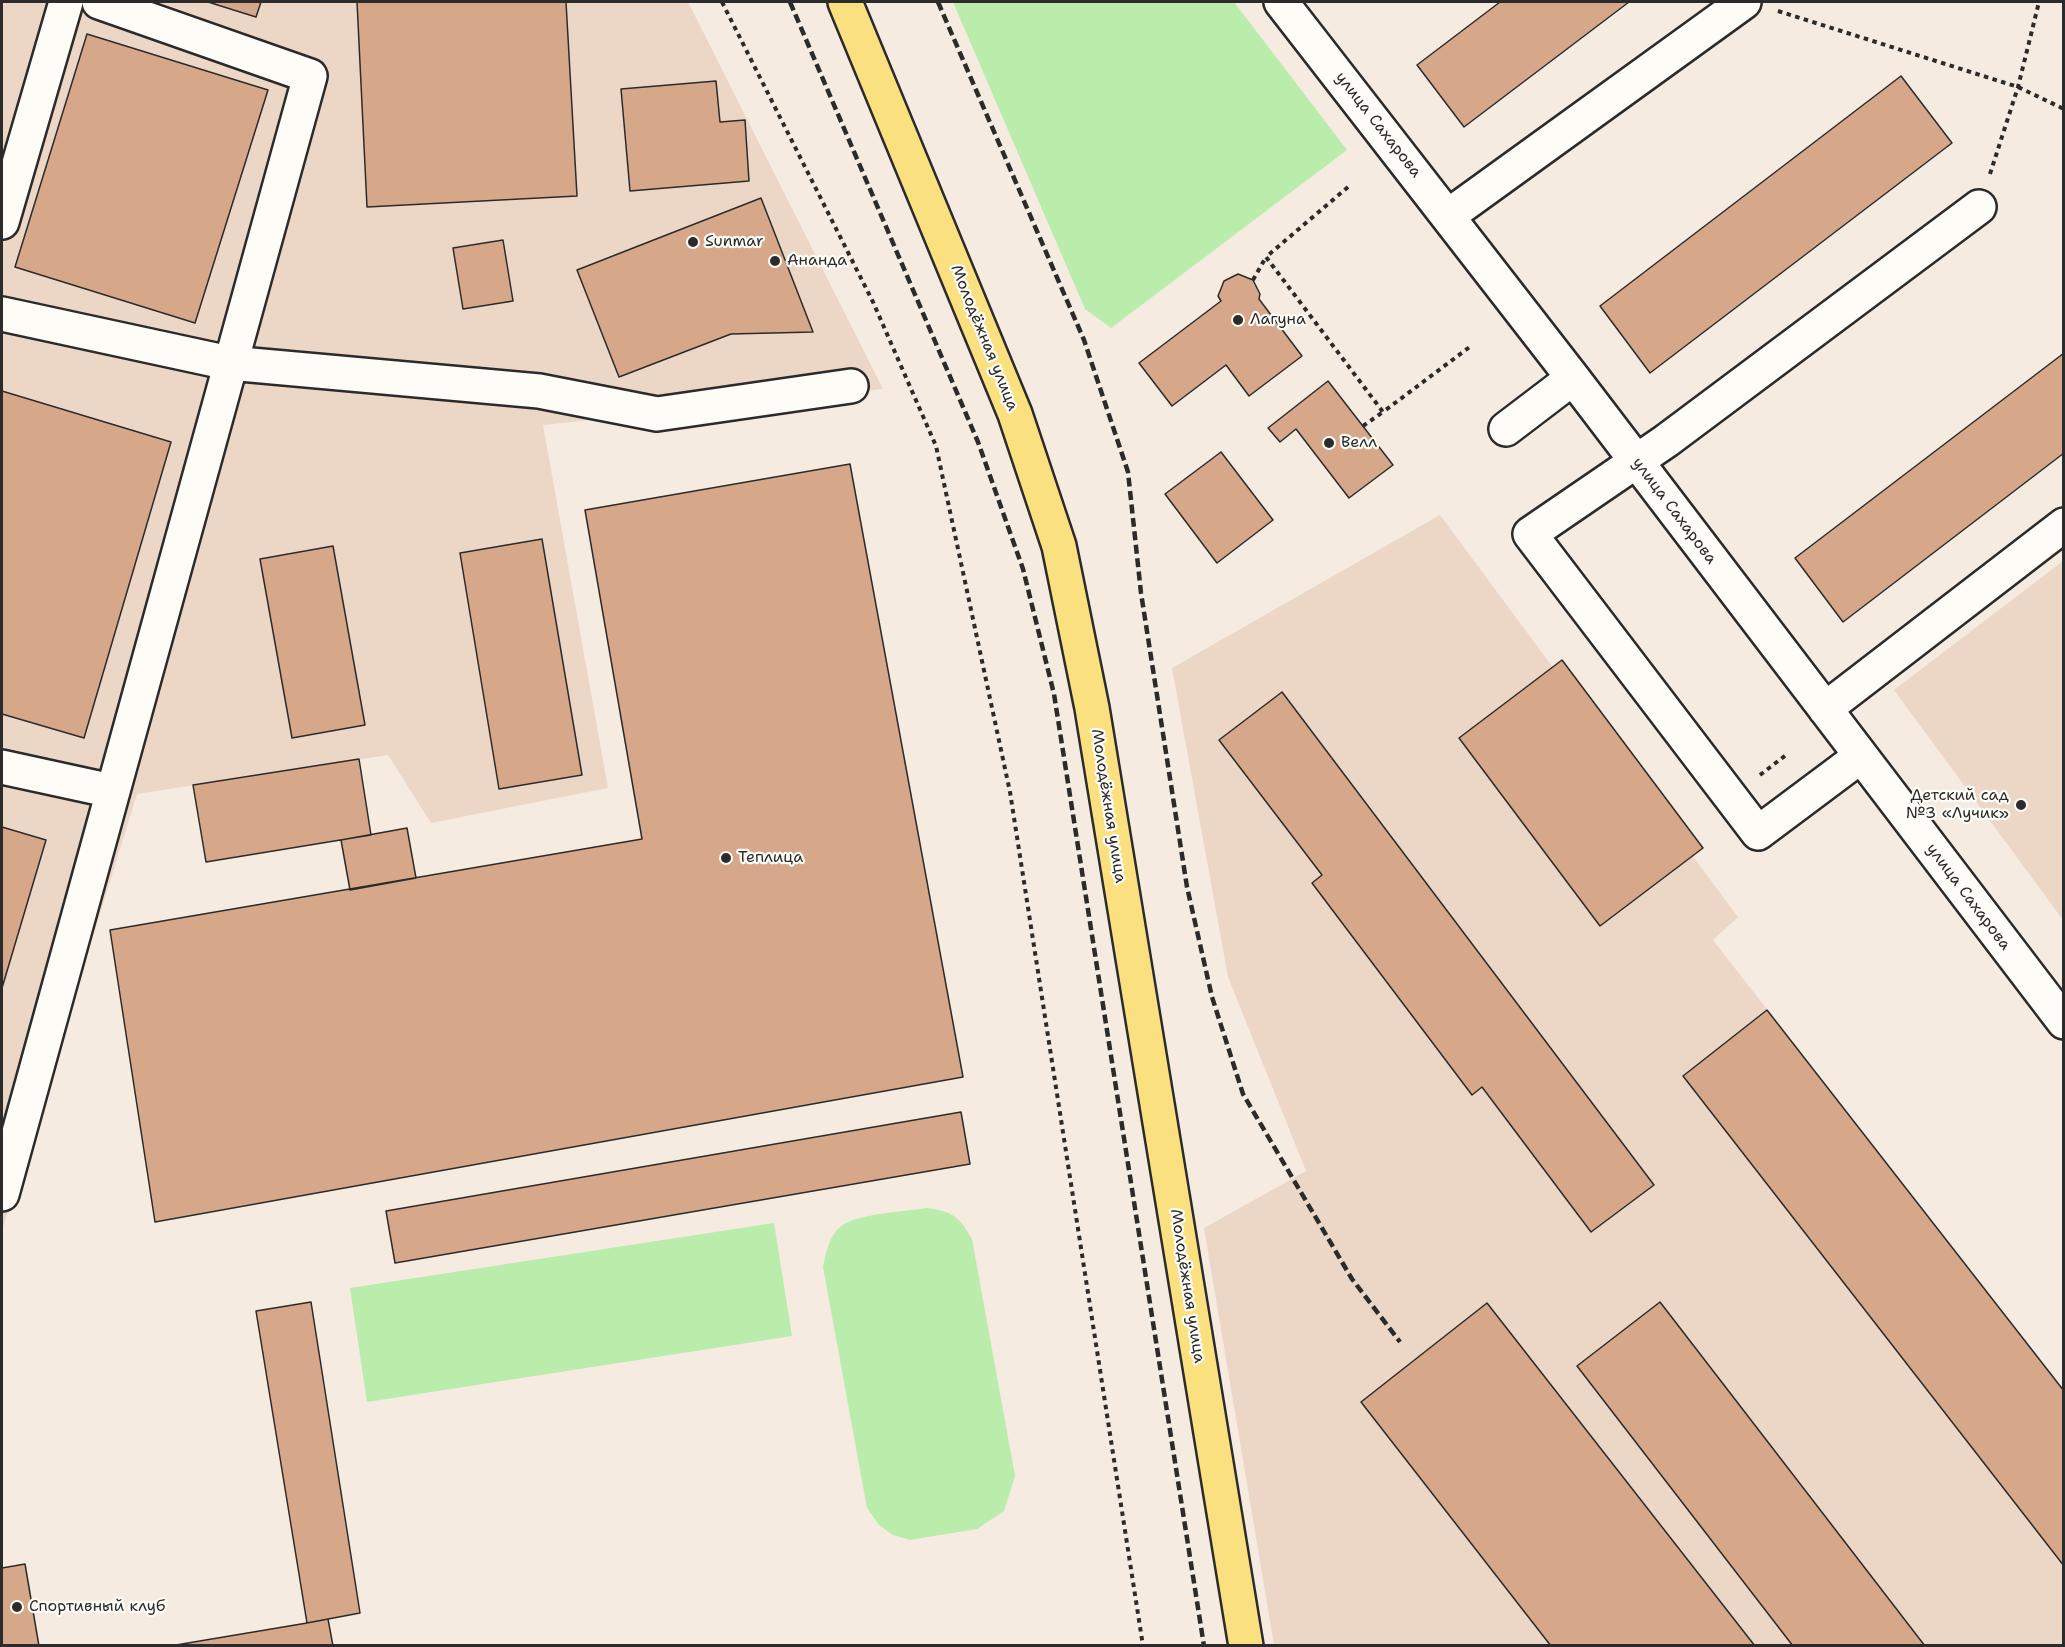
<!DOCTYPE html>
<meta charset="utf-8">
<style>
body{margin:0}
#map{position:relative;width:2065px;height:1647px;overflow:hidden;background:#f5ebe1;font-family:"Shantell Sans",sans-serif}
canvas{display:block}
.frame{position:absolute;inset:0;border:3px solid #2b2b2b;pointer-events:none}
</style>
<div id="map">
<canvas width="2065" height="1647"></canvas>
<div class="frame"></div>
</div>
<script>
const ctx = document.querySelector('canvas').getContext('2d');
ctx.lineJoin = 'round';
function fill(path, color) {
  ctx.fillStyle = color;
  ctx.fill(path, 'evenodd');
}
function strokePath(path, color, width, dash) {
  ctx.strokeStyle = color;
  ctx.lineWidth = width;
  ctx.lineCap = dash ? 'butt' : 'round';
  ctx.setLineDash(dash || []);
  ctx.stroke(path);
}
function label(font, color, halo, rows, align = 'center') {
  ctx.font = font + ' "Shantell Sans",sans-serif';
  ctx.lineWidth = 4.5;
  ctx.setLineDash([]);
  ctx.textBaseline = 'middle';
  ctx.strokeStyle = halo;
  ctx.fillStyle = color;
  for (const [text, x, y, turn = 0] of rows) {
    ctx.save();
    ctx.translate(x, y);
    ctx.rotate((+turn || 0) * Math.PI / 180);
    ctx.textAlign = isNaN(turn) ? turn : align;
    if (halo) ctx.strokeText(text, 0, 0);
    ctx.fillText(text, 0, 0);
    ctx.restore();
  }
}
fill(new Path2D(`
 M2,2H688L883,389L543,425L608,788L431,823L388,755L137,794L2,1231Z
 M1440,515L1738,917L1713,940L2063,1389V1645H1274L1204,1228L1306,1171L1228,977L1172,668Z
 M2063,561V920L1894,690Z`), '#ecd7c7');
fill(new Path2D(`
 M953,2H1234L1347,150L1111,328L1085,309Z
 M926,1208C952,1211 959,1216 972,1239L1015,1476L1004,1511L977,1529L910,1540L893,1535L879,1525L867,1508L823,1267C826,1254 828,1238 839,1228C855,1213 904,1212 926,1208Z
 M774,1223L792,1336L367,1402L350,1288Z`), '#baecac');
const building = new Path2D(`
 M208,2H261L256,17Z
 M357,2H566L577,196L367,207Z
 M1500,2H1629L1464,127L1417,65Z
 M87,34L268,90L195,323L15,267Z
 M1901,76L1952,143L1650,373L1600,306Z
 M716,81L720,122L745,120L749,181L630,191L621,89Z
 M761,198L813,332L731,334L619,377L577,270Z
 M503,240L513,301L463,309L453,248Z
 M1238,274L1253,280L1260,294L1259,299L1302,356L1249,396L1226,365L1172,406L1139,363L1221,301L1218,296L1224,281Z
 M2064,353V453L1843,622L1795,558Z
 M1328,381L1393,465L1349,498L1296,429L1280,442L1268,428Z
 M2,391L171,442L84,738L2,714Z
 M1221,452L1273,520L1217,563L1165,494Z
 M850,464L963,1077L155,1222L110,930L642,839L585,510Z
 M542,539L582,775L499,789L460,553Z
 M333,546L365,725L292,738L260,559Z
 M1562,660L1703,848L1600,926L1459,738Z
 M1282,692L1654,1185L1591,1232L1482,1087L1472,1095L1312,883L1322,875L1219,740Z
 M359,759L371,835L206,862L193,785Z
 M2,827L46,840L2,988Z
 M407,828L416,878L350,890L341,840Z
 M1767,1010L2064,1391V1566L1683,1076Z
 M961,1112L970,1164L395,1263L386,1211Z
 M311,1302L360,1613L307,1623L256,1311Z
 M1660,1302L1925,1646H1793L1577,1366Z
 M1487,1303L1755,1646H1551L1361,1402Z
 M25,1564L39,1646H2V1568Z
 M328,1619L333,1646H170L307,1623Z`);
fill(building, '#d7a789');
strokePath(building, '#2b2b2b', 1.5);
const minor = new Path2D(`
 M1281,2L1573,378L2064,1022
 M1448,216L1744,2
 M2,222L66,2
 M2,314L229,363L539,391L657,414L851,386
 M1506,429L1573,378
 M1825,709L2064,525
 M1861,756L1758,833L1530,534L1666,441L1979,207
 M2,767L112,791
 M2,1194L310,76L99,2`);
const major = new Path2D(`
 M845,2L1015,414L1059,546L1092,708L1246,1646`);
strokePath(minor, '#2b2b2b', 38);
strokePath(major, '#2b2b2b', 38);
strokePath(new Path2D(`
 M722,2L873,302L936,446L1010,792L1143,1646
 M1778,11L2018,87L2064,109
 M1990,174L2018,87L2039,2
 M1348,187L1266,257L1383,412L1471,346
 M1253,280L1266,257
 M1363,426L1383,412
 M1760,775L1786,755`), '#2b2b2b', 4, [4.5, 4.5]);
strokePath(minor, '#fdfcf7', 33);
strokePath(major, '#fbe080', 33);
strokePath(new Path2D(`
 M790,2L978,442L1023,569L1054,694L1204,1646
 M938,2L1084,340L1128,472L1141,593L1187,887L1212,997L1243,1094L1352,1279L1400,1342`), '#2b2b2b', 4.5, [9, 4.5]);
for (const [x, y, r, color] of [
 [693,242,6,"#2b2b2b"],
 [775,261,6,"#2b2b2b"],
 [1238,320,6,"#2b2b2b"],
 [1329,443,6,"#2b2b2b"],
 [2021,805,6,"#2b2b2b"],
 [726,858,6,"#2b2b2b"],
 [17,1607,6,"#2b2b2b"]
]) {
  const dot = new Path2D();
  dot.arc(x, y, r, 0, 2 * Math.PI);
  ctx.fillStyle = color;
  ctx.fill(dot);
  strokePath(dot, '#fdfcf7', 2);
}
label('16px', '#2b2b2b', '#fdfcf7', [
 ["улица Сахарова",1378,125,52],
 ["Молодёжная улица",984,338,68],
 ["улица Сахарова",1674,511,53],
 ["Молодёжная улица",1108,806,81],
 ["улица Сахарова",1968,897,53],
 ["Молодёжная улица",1187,1286,81]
]);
label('16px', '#2b2b2b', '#fdfcf7', [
 ["Sunmar",705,242],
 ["Ананда",787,261],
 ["Лагуна",1250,320],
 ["Велл",1341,443],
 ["Детский сад",2009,796,"right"],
 ["№3 «Лучик»",2009,814,"right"],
 ["Теплица",738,858],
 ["Спортивный клуб",29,1607]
], 'left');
</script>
